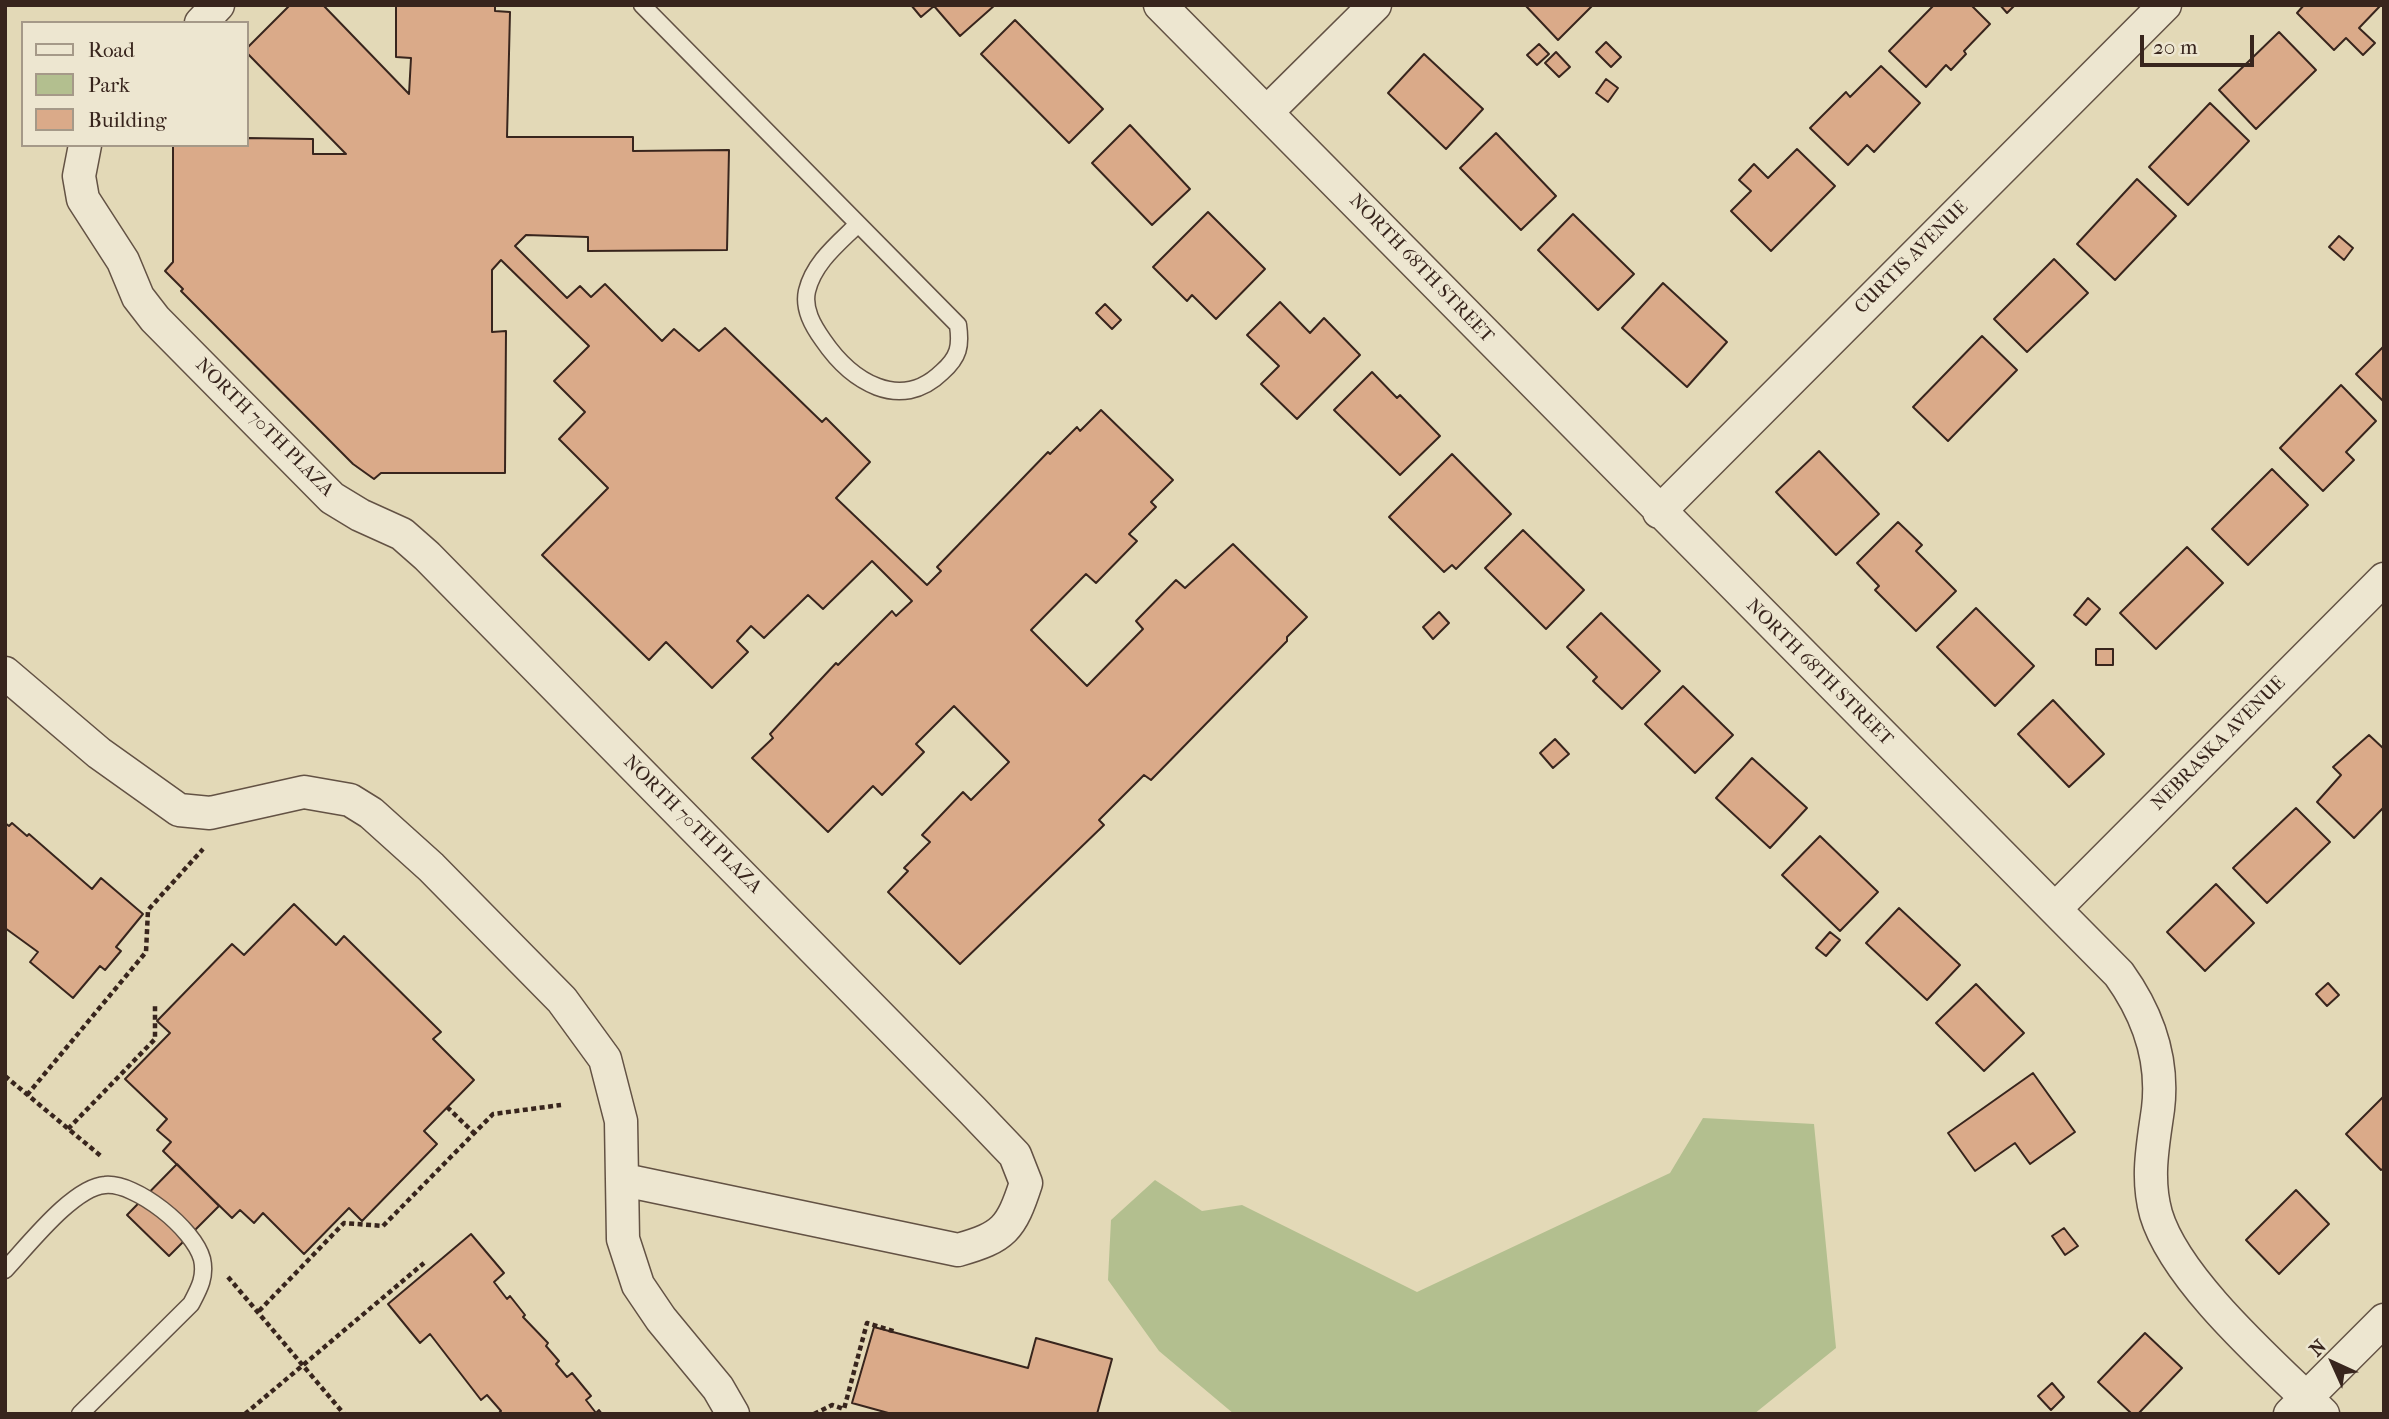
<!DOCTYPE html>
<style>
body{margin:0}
#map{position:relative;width:2389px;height:1419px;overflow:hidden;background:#e3d9b7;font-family:"IM FELL French Canon",serif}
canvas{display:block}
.frame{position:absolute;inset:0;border:7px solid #38251d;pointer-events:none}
.legend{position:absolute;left:21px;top:21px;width:228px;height:126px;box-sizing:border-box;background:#ede6d0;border:2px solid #a59988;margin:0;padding:9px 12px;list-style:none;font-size:21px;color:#38251d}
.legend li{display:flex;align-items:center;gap:14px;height:35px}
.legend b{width:35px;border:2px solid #a59988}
.north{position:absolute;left:2298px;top:1328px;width:70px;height:70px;-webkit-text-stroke:5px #ede6d0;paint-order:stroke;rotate:315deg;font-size:19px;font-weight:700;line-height:28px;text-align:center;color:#38251d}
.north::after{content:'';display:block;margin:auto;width:24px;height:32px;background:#38251d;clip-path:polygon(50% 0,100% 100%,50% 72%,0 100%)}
.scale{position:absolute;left:2140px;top:35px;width:114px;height:32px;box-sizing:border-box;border:4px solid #38251d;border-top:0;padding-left:9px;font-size:21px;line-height:24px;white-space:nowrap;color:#38251d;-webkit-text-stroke:5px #ede6d0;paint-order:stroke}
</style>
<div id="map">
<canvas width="2389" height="1419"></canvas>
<div class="frame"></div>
<ul class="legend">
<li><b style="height:9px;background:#ede6d0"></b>Road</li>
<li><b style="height:19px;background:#b3bf8f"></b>Park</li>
<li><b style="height:19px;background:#daaa89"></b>Building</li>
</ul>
<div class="north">N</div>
<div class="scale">20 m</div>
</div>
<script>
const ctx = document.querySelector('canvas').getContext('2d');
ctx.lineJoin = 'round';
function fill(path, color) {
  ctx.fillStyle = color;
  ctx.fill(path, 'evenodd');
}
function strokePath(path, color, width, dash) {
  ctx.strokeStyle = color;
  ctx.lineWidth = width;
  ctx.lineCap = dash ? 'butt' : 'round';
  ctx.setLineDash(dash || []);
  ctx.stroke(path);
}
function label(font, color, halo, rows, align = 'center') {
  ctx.font = font + ' "IM FELL French Canon",serif';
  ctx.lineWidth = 6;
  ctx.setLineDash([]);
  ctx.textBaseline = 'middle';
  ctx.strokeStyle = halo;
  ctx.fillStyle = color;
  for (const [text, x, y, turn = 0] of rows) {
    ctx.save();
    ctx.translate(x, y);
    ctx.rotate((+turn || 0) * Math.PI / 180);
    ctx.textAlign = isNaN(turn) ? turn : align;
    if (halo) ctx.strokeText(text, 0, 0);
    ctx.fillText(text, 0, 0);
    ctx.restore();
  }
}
fill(new Path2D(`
 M1703,1118L1814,1124L1836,1348L1754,1414H1234L1159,1351L1108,1280L1111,1220L1155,1180L1202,1211L1242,1205L1417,1292L1670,1173Z`), '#b3bf8f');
const building = new Path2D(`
 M290,5H323L409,94L411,58L396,57V5H495V11L510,12L507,137H633V151L729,150L727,250L588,251V237L526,235L515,246L567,298L580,286L591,297L605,284L662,341L674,329L699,351L725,328L822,422L826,418L870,462L836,498L927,585L941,571L937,567L1048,452L1050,454L1077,427L1080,431L1101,410L1173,480L1151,502L1156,507L1129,534L1137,541L1096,583L1086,574L1031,630L1087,686L1143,629L1136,621L1176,580L1185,588L1233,544L1307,617L1287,637V641L1151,780L1144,775L1099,820L1104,825L960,964L888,892L908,871L904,868L930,842L922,835L963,792L971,800L1009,762L954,706L916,744L924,752L882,795L873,786L828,832L752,758L773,738L770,734L836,663L838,665L892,611L896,616L912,601L872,561L823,609L808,595L764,638L751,626L737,641L748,652L712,688L666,642L649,660L542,555L608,488L559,439L585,412L554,381L589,346L501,260L492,270V332L506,331L505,473H381L374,479L353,464L181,291L183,289L165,271L173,262V145H247V138L313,139V154H346L247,53V48Z
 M911,5H995L960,36L934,6L921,17Z
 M1525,5H1593L1558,40Z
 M1934,5H1971L1990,24L1964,51L1966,54L1951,70L1946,65L1926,87L1889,51Z
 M2000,5H2015L2007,13Z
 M2304,5H2381L2359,28L2375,43L2363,55L2346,38L2334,50L2297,13Z
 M1015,20L1103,109L1069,143L981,54Z
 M2279,32L2316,70L2256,129L2219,90Z
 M1606,42L1621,57L1611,67L1596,52Z
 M1539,44L1549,54L1537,65L1527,55Z
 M1556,52L1570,67L1559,77L1545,63Z
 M1424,54L1483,109L1446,149L1388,93Z
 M1881,66L1920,103L1874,152L1867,145L1848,165L1810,128L1846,92L1850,97Z
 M1606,79L1618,88L1608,102L1596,93Z
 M2210,103L2249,141L2188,205L2149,167Z
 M1130,125L1190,189L1152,225L1092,163Z
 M1496,133L1556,196L1521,230L1460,168Z
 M1797,149L1835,186L1771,251L1731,211L1751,191L1739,180L1754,164L1768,178Z
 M2137,179L2176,216L2115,280L2077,244Z
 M1208,212L1265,269L1216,319L1192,295L1187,301L1153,267Z
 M1573,214L1634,274L1598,310L1538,250Z
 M2339,236L2353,248L2344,260L2329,247Z
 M2054,259L2088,293L2027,352L1994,319Z
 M1663,283L1727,342L1687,387L1622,328Z
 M1280,302L1310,333L1324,318L1360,355L1297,419L1261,384L1279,366L1247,335Z
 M1105,304L1121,320L1112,329L1096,313Z
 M1982,336L2017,370L1948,441L1913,407Z
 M2384,346V402L2356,374Z
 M1372,372L1397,398L1400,395L1440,436L1400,475L1334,410Z
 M2341,385L2376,421L2346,452L2354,460L2323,491L2280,448Z
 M1819,451L1879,514L1836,555L1776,492Z
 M1452,454L1511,514L1456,569L1452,565L1444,572L1389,517Z
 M2272,469L2308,505L2248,565L2212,529Z
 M1898,522L1922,545L1916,551L1956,591L1916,631L1875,590L1879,586L1857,563Z
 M1523,530L1584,590L1546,629L1485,568Z
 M2187,547L2223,583L2156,649L2120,613Z
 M2088,598L2100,609L2086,625L2074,615Z
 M1976,608L2034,666L1995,706L1937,647Z
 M1439,612L1449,623L1433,639L1423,627Z
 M1601,613L1660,671L1622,709L1593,681L1597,677L1567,647Z
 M2096,649H2113V665H2096Z
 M1683,686L1733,735L1695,773L1645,724Z
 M2053,700L2104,754L2069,787L2018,734Z
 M2369,735L2384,749V807L2354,838L2317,802L2341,775L2333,767Z
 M1555,739L1569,754L1553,768L1540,753Z
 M1752,758L1807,808L1770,848L1716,798Z
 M2296,808L2330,842L2267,903L2233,868Z
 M5,823L9,826L12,823L27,836L29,834L92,889L101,878L143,914L116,947L121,951L105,970L100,966L73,998L30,962L38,952L5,928Z
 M1820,836L1878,892L1840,931L1782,875Z
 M2216,884L2254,923L2205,971L2167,932Z
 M294,904L336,945L344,936L441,1032L433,1039L474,1080L424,1131L437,1144L362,1221L349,1208L304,1254L263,1213L254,1223L240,1210L232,1218L163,1151L171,1142L157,1130L167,1119L125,1079L170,1033L157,1021L232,944L244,955Z
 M1899,908L1960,965L1927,1000L1866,943Z
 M1830,932L1840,940L1826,956L1816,948Z
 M2328,983L2339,995L2327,1006L2316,994Z
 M1976,984L2024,1033L1984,1071L1936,1023Z
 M2033,1073L2075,1132L2030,1164L2015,1143L1975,1171L1948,1133Z
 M2384,1096V1168L2381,1170L2346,1134Z
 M177,1164L219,1206L169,1256L127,1215Z
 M2296,1190L2329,1224L2279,1274L2246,1240Z
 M2064,1228L2078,1246L2065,1255L2052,1236Z
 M471,1234L504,1273L494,1282L507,1299L510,1296L525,1315L523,1317L548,1343L546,1346L559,1361L556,1364L567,1377L572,1373L591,1396L586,1400L596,1413L599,1410L602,1414H498L501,1411L487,1395L481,1400L430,1334L420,1343L388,1304Z
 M874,1327L1028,1368L1036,1338L1112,1359L1097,1414H892L852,1403Z
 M2145,1333L2182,1368L2138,1414H2132L2098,1382Z
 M2052,1383L2064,1397L2051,1410L2038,1396Z`);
fill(building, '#daaa89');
strokePath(building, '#38251d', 2);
const service = new Path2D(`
 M642,5L958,325C961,346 959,357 942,372C900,413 851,381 823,340C813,326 803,309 807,291C814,262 839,243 858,224
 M5,1270C27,1247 73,1187 105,1185C136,1182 194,1229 202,1259C206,1277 199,1289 191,1304L80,1414`);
const minor = new Path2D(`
 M1160,5L2119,974C2147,1013 2164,1059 2158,1109C2153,1145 2146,1178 2156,1214C2176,1281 2272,1364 2323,1414
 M201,23L218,5
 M1267,112L1375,5
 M85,145L79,176L83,199L123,261L138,297L155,319L332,498L360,515L402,534L427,556L972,1110L1015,1155L1026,1183C1011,1229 1004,1237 958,1250L624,1180
 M1659,512L2165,5
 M5,673L99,753L179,810L210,813L304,792L350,800L371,813L431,867L562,1000L605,1059L621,1121L623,1239L638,1285L661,1319L718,1388L733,1414
 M2055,909L2384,579
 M2290,1414L2384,1320`);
strokePath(service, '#635244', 19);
strokePath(minor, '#635244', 35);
strokePath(new Path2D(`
 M5,1076L102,1157
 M27,1095L146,952L148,910L203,849
 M447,1107L475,1134
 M68,1129L155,1039V1006
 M228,1277L344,1414
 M259,1311L344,1223L383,1226L493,1114L561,1105
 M245,1414L424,1263
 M814,1414L832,1405L844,1409L867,1323L896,1332`), '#38251d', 4.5, [5, 3.5]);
strokePath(service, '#ede6d0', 16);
strokePath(minor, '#ede6d0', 32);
label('19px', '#38251d', '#ede6d0', [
 ["CURTIS AVENUE",1912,258,-45],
 ["NORTH 68TH STREET",1421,269,46],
 ["NORTH 70TH PLAZA",264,428,45],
 ["NORTH 68TH STREET",1819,673,45],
 ["NEBRASKA AVENUE",2219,744,-45],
 ["NORTH 70TH PLAZA",692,825,45]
]);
</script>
